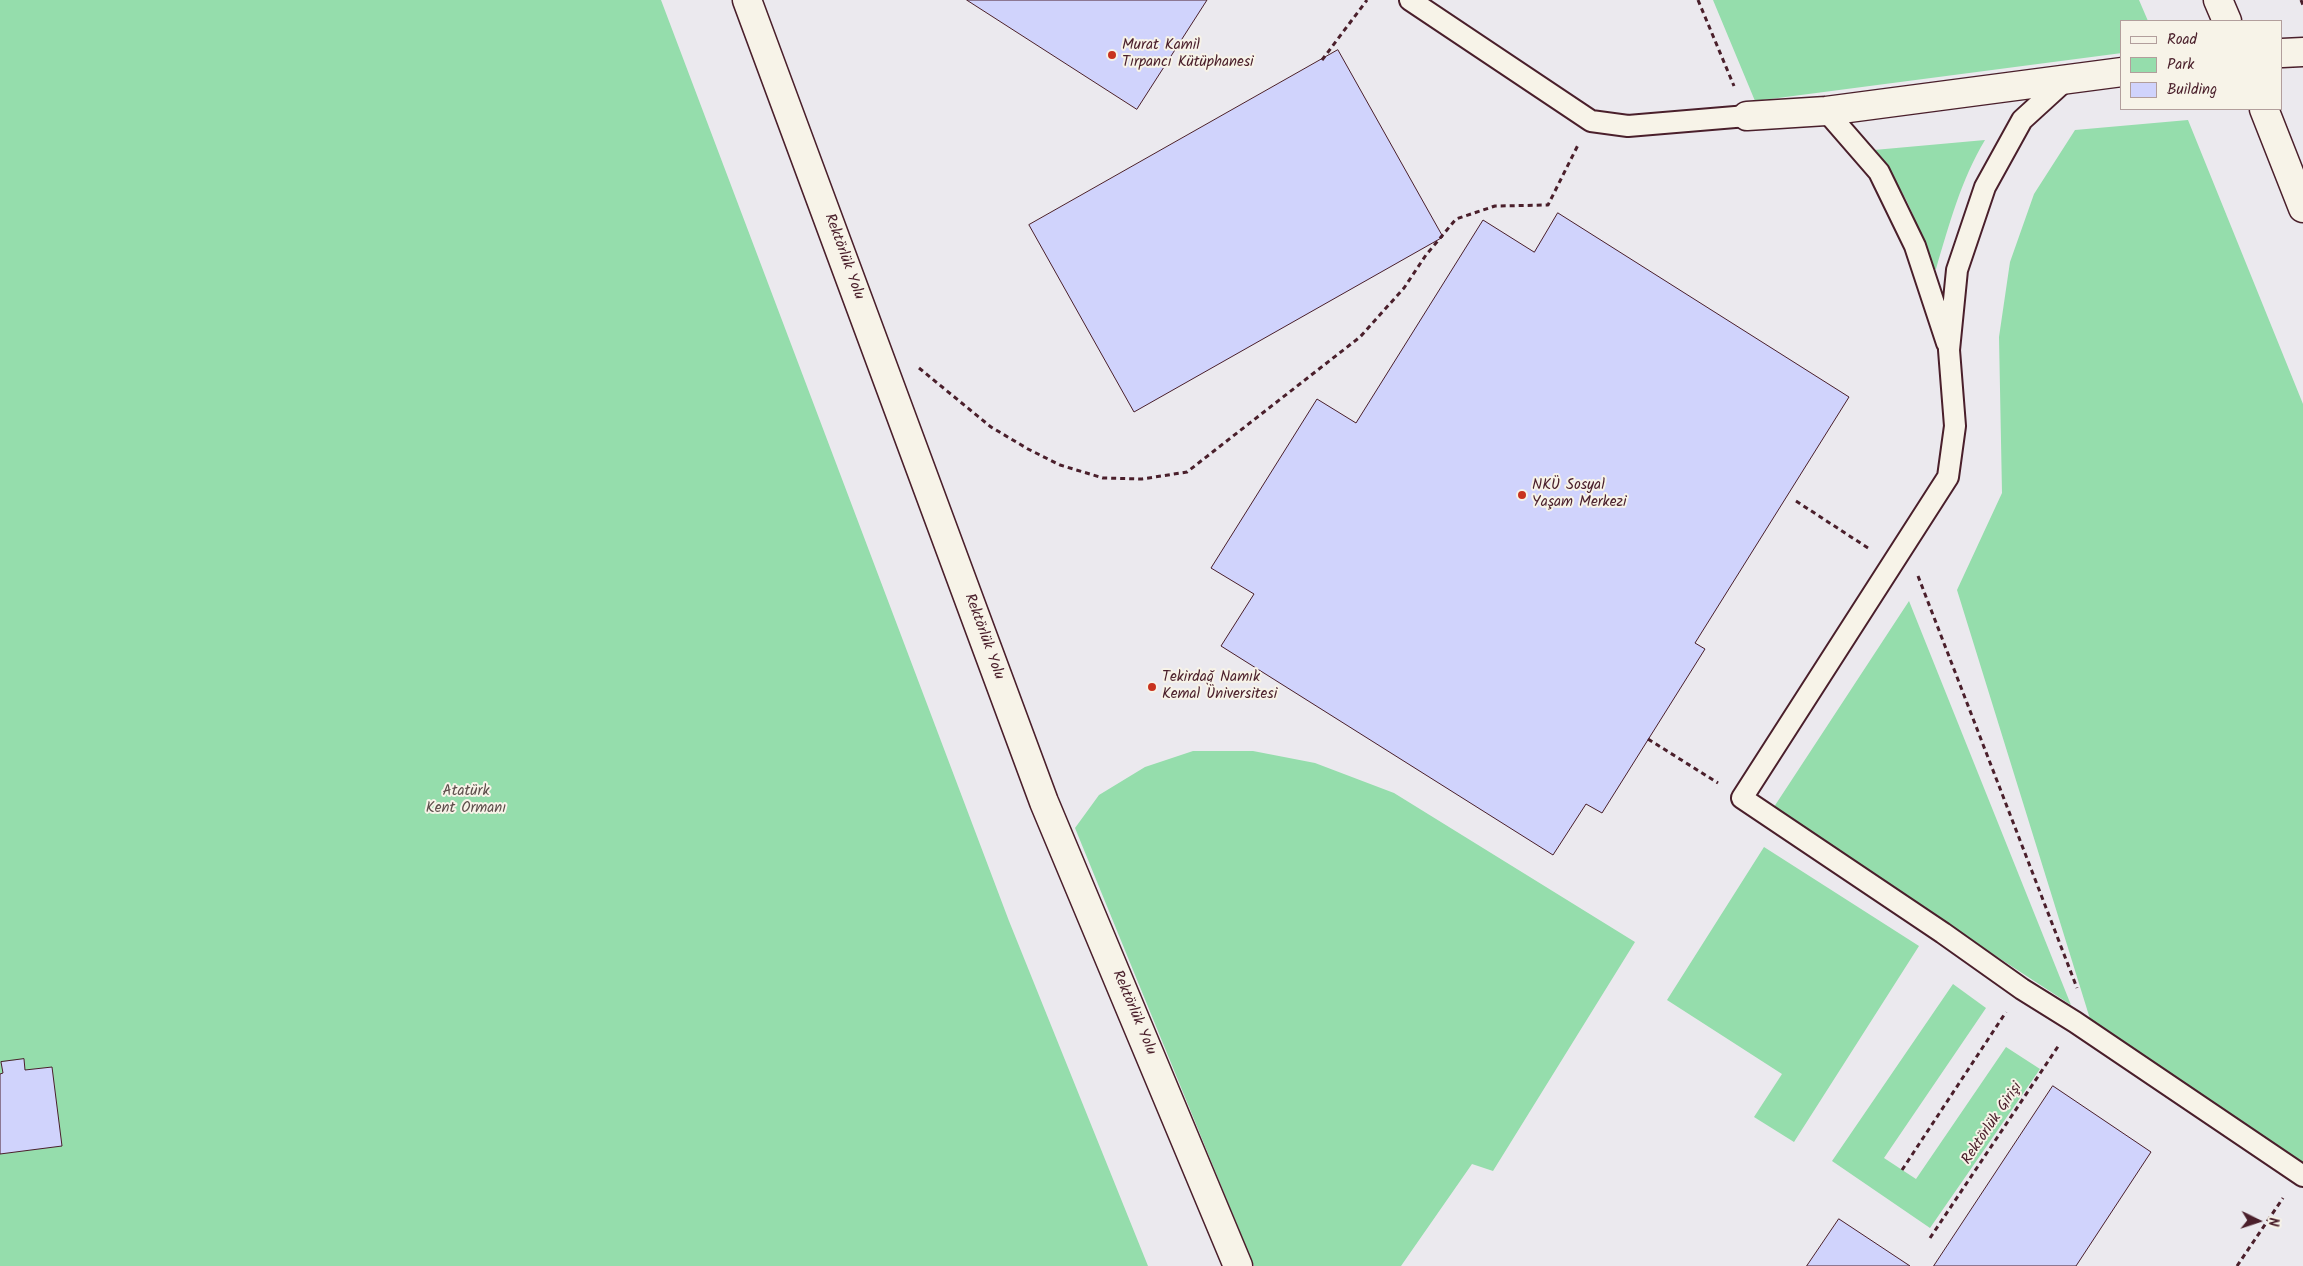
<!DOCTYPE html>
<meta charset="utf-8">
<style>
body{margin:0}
#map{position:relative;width:2303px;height:1266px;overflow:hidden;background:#f7f3e8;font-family:Kalam,sans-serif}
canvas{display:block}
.legend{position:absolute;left:2120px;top:20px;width:162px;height:90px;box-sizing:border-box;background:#f7f3e8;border:1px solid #b29e9c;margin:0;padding:6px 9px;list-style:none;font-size:15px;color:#4a1f2b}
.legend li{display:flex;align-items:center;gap:10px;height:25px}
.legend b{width:25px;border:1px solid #b29e9c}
.north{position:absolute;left:2233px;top:1196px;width:50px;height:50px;-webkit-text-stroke:4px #f7f3e8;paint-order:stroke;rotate:94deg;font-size:14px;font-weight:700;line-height:20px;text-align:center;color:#4a1f2b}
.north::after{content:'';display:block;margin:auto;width:18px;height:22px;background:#4a1f2b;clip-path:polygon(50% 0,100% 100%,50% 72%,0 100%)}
</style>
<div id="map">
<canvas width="2303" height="1266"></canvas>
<ul class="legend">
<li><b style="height:6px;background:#f7f3e8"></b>Road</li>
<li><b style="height:14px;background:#95ddac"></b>Park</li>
<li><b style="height:14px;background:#d0d3fc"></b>Building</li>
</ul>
<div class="north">N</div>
</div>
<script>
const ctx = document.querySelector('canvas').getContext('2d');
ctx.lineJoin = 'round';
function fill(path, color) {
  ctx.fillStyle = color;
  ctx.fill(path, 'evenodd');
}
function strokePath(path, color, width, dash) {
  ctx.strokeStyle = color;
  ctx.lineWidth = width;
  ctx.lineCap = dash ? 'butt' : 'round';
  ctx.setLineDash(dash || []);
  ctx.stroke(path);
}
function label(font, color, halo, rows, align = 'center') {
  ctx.font = font + ' Kalam,sans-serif';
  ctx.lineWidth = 4;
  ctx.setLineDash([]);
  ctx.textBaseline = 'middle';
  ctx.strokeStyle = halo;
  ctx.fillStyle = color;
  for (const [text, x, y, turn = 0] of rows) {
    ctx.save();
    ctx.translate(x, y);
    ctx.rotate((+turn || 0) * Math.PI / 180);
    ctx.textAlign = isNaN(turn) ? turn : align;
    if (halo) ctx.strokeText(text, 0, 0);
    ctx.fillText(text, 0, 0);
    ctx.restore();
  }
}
fill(new Path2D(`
 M0,0H2303V1266H0ZM2122,21H2282V109H2122Z`), '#ebe9ee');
fill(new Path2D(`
 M0,0H661L1009,921L1148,1266H0Z
 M1713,0H2139L2148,21H2122V53L1755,101Z
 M2188,120L2303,404V1176L2095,1035L1957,590L2002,493L1999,337L2010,262L2034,194L2075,130Z
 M1985,140C1961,180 1949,225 1936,269L1931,270C1923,240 1912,205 1894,179C1889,172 1881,166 1875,159L1874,150Z
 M1909,601L2071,1005L1772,810Z
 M1193,751H1253L1315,763L1394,793L1635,942L1493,1171L1472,1164L1401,1266H1254L1075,828L1099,795L1145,767Z
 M1764,847L1919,946L1794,1142L1754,1117L1782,1074L1667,1000Z
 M1953,984L1986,1008L1884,1158L1916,1179L2006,1047L2040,1069L1930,1228L1832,1161Z`), '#95ddac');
const building = new Path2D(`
 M967,0H1207L1137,109Z
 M1338,50L1443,237L1134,412L1029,225Z
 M1558,213L1849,397L1695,643L1705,649L1602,813L1586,804L1553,855L1221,646L1254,594L1211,568L1317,399L1356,423L1483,220L1534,252Z
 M24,1059L25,1070L52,1067L62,1146L0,1154V1074L3,1073L1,1062Z
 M2053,1086L2151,1152L2076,1266H1934Z
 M1839,1219L1910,1266H1807Z`);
fill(building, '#d0d3fc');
strokePath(building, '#4a1f2b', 1);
const lane = new Path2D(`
 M1410,0L1591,121L1628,126L1747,116
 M2068,78L2022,120L1985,187L1957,270L1949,350L1955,426L1948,477L1742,798L1943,933L2022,989L2075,1022L2303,1176
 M1826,111L1879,172L1915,246L1947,343`);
const street = new Path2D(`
 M2218,0L2227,21
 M2282,53L2303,52
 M2264,109L2303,208
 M1747,116L1826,111L2122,72`);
const secondary = new Path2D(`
 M747,0L1044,802L1238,1266`);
strokePath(lane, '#4a1f2b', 24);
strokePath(street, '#4a1f2b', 31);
strokePath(secondary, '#4a1f2b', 31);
strokePath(new Path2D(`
 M1698,0L1734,86
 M2301,0L2303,5
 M1322,60L1367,0
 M919,368L991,427L1028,449L1060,465L1103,478L1142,479L1187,472L1360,337L1404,288L1426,255L1456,219L1495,206L1548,205L1578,145
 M1796,501L1868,548
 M1918,576L2077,988
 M1648,739L1718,783
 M1902,1170L2006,1012
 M1930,1238L2059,1045
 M2237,1266L2283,1198`), '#4a1f2b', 3, [5, 4]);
strokePath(lane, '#f7f3e8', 20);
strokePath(street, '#f7f3e8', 28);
strokePath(secondary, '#f7f3e8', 28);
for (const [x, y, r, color] of [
 [1112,55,5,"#c8321e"],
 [1522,495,5,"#c8321e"],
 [1152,687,5,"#c8321e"]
]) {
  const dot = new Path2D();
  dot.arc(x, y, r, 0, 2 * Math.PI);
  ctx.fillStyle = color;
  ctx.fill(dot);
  strokePath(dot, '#f7f3e8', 2);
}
label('15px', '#4a1f2b', '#f7f3e8', [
 ["Murat Kamil",1122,46],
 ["Tırpancı Kütüphanesi",1122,63],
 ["NKÜ Sosyal",1532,486],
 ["Yaşam Merkezi",1532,503],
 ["Tekirdağ Namık",1162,678],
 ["Kemal Üniversitesi",1162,695]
], 'left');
label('15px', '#4a1f2b', '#f7f3e8', [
 ["Rektörlük Yolu",843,257,70],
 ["Rektörlük Yolu",983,637,70],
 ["Rektörlük Yolu",1133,1013,67],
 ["Rektörlük Girişi",1993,1124,-56]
]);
label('15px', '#5d4e4b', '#f7f3e8', [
 ["Atatürk",466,792],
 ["Kent Ormanı",466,809]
]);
</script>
